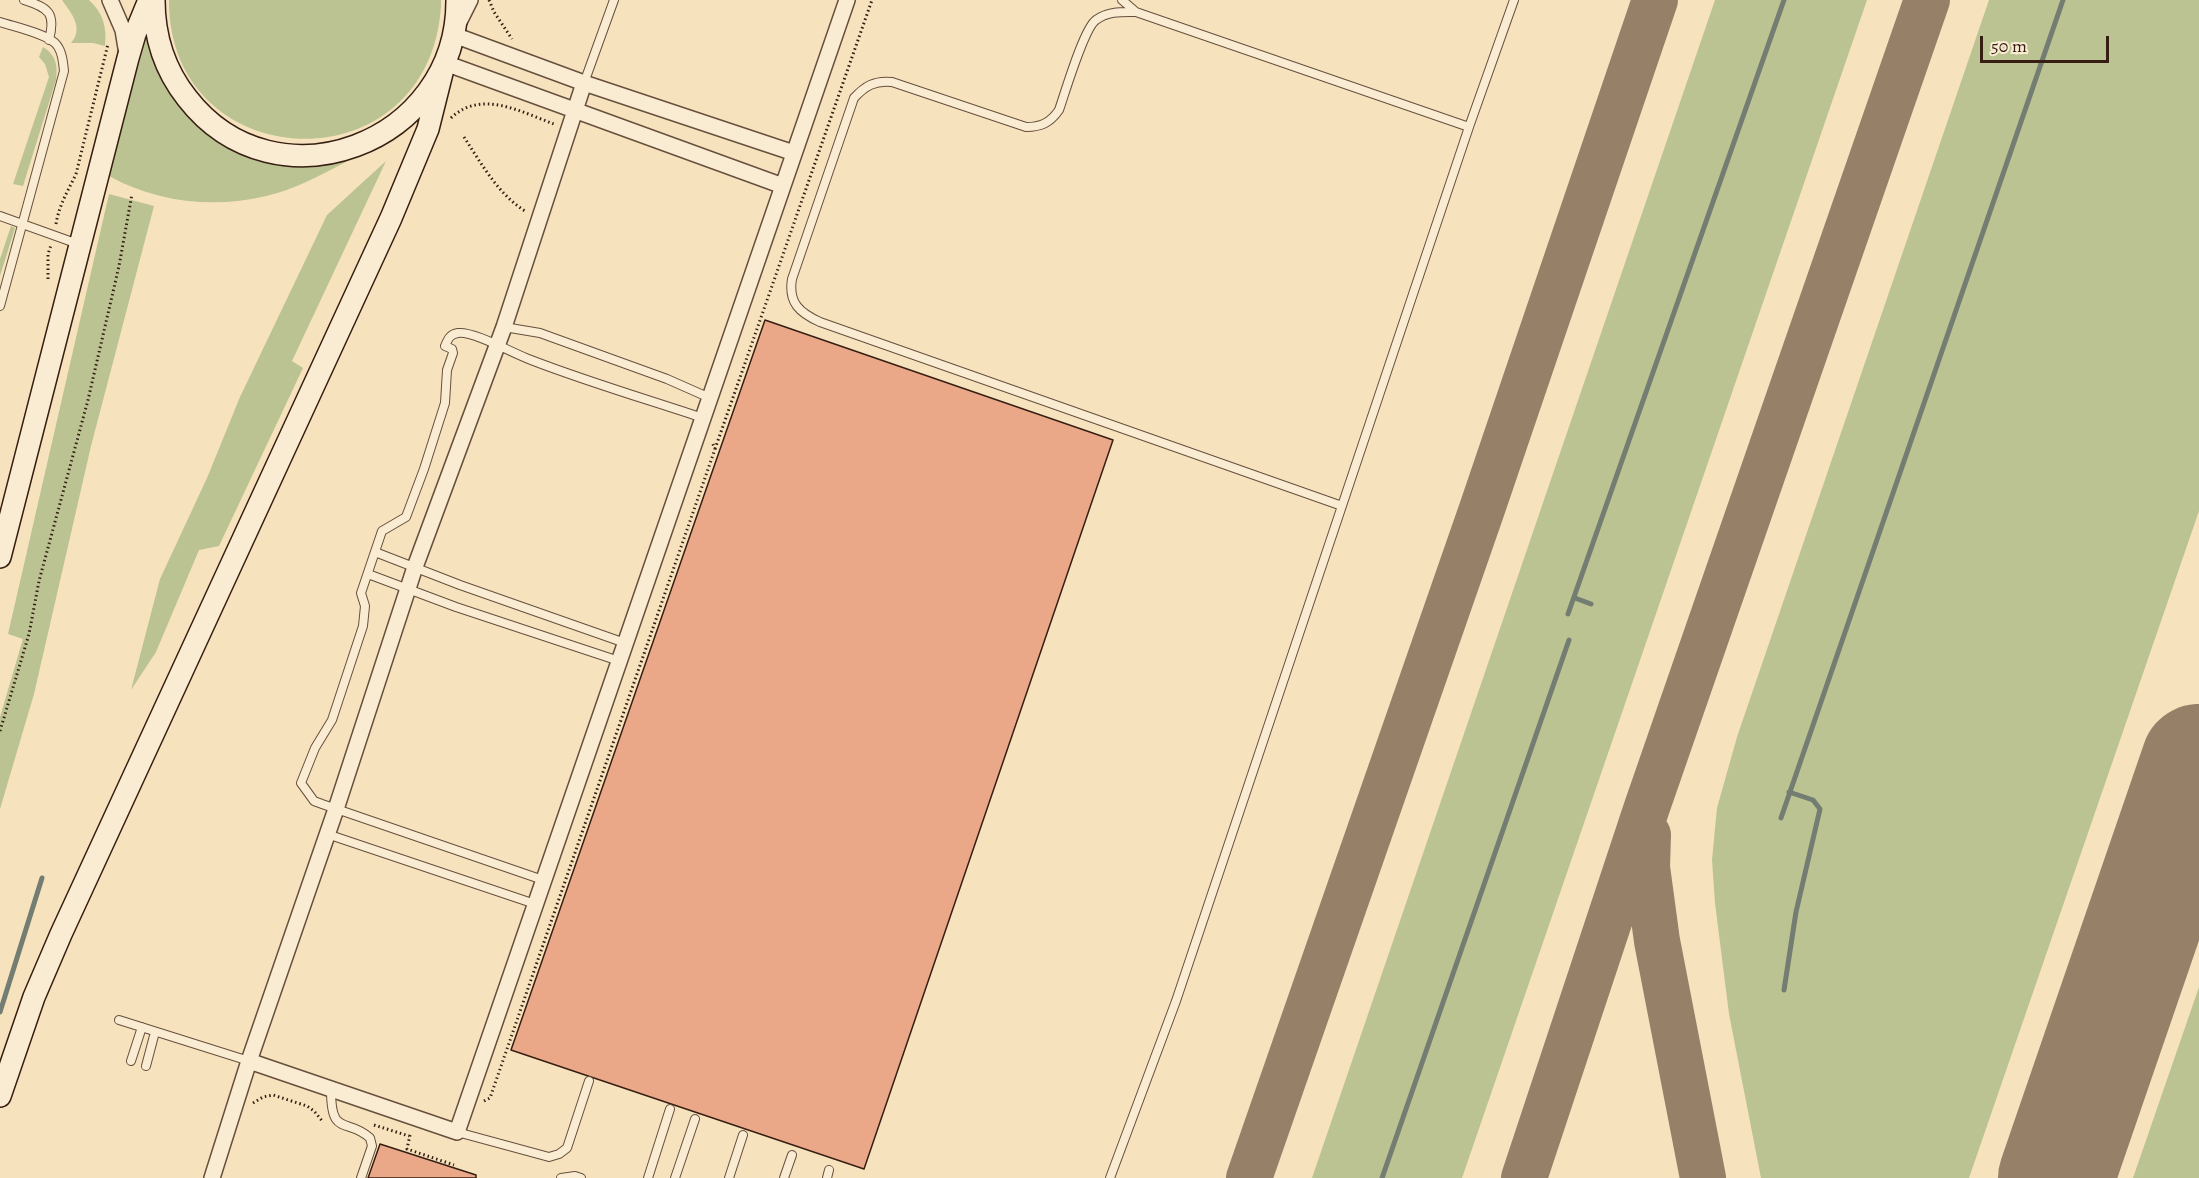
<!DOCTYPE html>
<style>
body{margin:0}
#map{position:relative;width:2199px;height:1178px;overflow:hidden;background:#f6e2bc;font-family:Alegreya,serif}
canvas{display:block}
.scale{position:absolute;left:1980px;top:36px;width:129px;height:27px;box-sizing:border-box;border:3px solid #371e13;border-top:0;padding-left:8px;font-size:18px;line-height:21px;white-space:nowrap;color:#371e13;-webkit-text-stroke:4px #f9ecd3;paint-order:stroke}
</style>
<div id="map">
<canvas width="2199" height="1178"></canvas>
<div class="scale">50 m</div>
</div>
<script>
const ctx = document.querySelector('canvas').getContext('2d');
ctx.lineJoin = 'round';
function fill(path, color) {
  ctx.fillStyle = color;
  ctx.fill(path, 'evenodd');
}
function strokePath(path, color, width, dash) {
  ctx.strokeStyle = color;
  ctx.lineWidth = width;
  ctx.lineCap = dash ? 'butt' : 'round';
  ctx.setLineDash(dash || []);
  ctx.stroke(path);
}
fill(new Path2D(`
 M62,0H89C103,13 107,27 105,46L93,43H71C84,28 72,14 62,0Z
 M169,0H441V6C429,190 168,178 169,0Z
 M1715,0H1867L1462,1178H1312Z
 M1989,0H2199V511L1969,1178H1761L1729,1014L1715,903L1712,860L1717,808L1737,737Z
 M145,32C152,50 157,70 167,87C203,152 276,174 346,162C320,175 294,190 266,196C214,209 156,202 109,176L137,57Z
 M43,47C56,55 58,65 56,80L23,186L13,184L49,77L45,64L39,57Z
 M386,161L292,361L303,368L219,546L199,550L156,652L131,690L160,579L207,478L240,397L327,215Z
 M109,194L154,206L91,446L34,694L0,809V717L23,639L8,634Z
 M11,226L15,228L0,276V259Z
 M2199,987V1178H2133Z`), '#bbc392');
strokePath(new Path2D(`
 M1575,598L1591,604
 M1568,614L1784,0
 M1781,818L2063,0
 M1784,990L1796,912L1820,809L1813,800L1789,792
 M0,1012L42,878
 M1382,1178L1569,640`), '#747d72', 5);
strokePath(new Path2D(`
 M1648,835L1647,867L1657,941L1703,1178
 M1249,1178L1482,509L1655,0
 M1524,1178L1647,807L1927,0`), '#968068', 46);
strokePath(new Path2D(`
 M2056,1178L2199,762`), '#968068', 116);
const building = new Path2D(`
 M765,320L1113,440L864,1169L511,1050Z
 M380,1144L476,1175V1178H368Z`);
fill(building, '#eaa889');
strokePath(building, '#371e13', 1.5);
const lane = new Path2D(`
 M24,0C49,8 56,13 49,40
 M1122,0L1136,12L1469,127
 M1136,12C1122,12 1108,11 1096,20C1084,28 1065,93 1059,110C1050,123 1041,127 1026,127L892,82C875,80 865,86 854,98L792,279C788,303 800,313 820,322L1342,506
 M0,22C15,27 44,33 55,43C62,50 63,61 64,71L0,306
 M584,83L614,0
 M0,216L78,244
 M504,327L540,333L667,379L710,398
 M375,552L460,585L625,643
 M368,574L456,607L619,661
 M327,834L535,904
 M543,880L322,804L314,801L301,783L315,748L332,720L363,626L365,606L361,593L382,531L406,517L424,469L445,403L447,370L453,353L452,349L445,346C448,339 450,334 458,333C474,331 514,354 531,360C588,382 646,399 703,418
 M119,1020L249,1061
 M131,1061L142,1027
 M146,1066L155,1032
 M331,1090C331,1138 347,1117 370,1138L372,1146L361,1178
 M457,1132L549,1157L559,1154L567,1148L589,1081
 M561,1178L575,1176L581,1178
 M648,1178L670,1109
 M675,1178L695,1119
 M729,1178L743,1135
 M784,1178L792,1155
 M827,1178L829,1170
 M1110,1178L1176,1001L1469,127L1514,0`);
const street = new Path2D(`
 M110,0L123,30L127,54
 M458,24L470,0
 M454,35L584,83L794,153
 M445,63L783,186
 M249,1061L336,809L415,567L504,327L584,83
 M212,1178L249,1061L457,1132L847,0`);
const secondary = new Path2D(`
 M154,0C154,36 164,69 187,98C276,213 458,143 457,0
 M0,557L128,58L135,34L149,0
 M0,1096L34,997L61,934L391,218L428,129L444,65`);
strokePath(lane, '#674f3d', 10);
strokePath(street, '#674f3d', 18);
strokePath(secondary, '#371e13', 24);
strokePath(new Path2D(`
 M489,0L494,12L512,39
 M451,118C481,89 521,112 554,124
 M464,137C481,163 498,194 525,211
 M56,224C59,205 68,191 76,174L108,44
 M48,279V254L51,245
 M715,449L872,0
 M0,731L29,634L39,581L88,400L119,266L132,194
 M484,1101L490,1098L715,449L712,442
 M253,1103L263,1097L273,1095L307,1106L314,1111L323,1122
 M374,1125L409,1136
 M410,1135L407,1149L454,1165`), '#371e13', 3, [1.5, 3]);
strokePath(lane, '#f9ecd3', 8);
strokePath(street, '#f9ecd3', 15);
strokePath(secondary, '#f9ecd3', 21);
</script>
